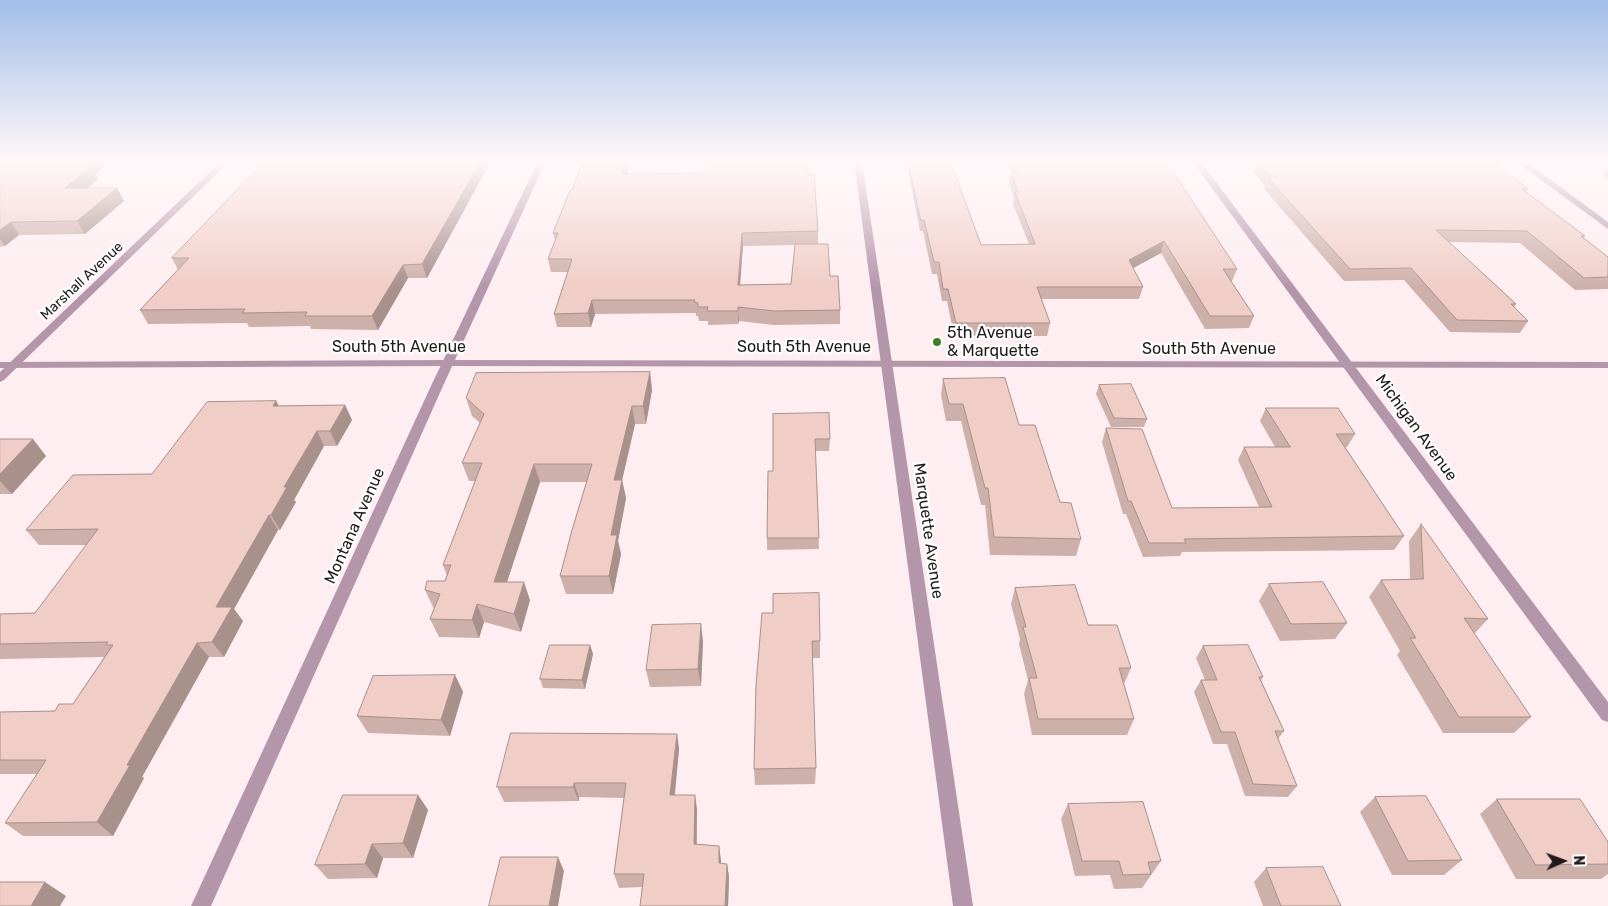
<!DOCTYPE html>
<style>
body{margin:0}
#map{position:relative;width:1608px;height:906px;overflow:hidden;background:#feeef1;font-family:Rubik,sans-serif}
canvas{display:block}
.north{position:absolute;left:1538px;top:836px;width:50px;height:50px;-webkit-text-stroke:4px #fff;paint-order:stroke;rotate:88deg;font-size:14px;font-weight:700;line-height:20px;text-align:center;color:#211a1b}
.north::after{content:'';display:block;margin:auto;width:18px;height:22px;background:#211a1b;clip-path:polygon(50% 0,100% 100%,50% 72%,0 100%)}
</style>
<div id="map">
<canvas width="1608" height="906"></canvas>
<div class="north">N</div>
</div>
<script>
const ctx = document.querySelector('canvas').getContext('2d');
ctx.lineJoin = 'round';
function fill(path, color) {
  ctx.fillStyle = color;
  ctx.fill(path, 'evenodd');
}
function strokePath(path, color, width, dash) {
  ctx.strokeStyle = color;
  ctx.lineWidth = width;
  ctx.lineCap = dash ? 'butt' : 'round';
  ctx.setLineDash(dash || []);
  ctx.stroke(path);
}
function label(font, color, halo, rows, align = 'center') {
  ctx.font = font + ' Rubik,sans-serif';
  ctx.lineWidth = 4.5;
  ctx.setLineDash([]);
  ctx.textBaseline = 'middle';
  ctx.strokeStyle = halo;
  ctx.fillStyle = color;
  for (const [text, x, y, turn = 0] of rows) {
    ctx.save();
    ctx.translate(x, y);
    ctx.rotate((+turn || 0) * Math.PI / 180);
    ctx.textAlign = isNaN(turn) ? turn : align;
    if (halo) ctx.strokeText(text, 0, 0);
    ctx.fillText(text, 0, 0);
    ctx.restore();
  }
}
fill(new Path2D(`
 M221,161H230L4,380L0,382V372Z
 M538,161H546L443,386L211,906H191L431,386Z
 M854,161H862L973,906H953Z
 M1192,161H1200L1608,702V722L1602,720Z`), '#b496ab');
fill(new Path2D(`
 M1515,161H1525L1608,222V229Z
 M449,360L1608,362V368L449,366L0,368V362Z`), '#b496ab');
fill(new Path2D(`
 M0,161H102L105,166L95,174L98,179L87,188H117L124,201L85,234L19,235L5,246L0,247Z
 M491,161L427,278H408L378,330L311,329L310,326L249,327L247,323L148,324L140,310L178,270L172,258Z
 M583,161H628L629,169L627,174H807L818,231V244L830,276L840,310V324L774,325L739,321L738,324L708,325V321H699L698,316H696V313L595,314L591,327H557L554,314L568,272H551L548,259L555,240L553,233ZM795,245L791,284L740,285L743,246Z
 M906,161H947L949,168L981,245L1029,244L1013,204L1014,199L1009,183L1011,172L1006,161H1166L1237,269L1232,281H1231L1254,316L1249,328L1205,329L1161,253L1133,268L1143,287L1139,299H1041L1050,323L1047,336H954L947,301H942L937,274H932L923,231H920Z
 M1256,161H1365L1367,163L1528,189L1526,192L1585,236L1584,238L1608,257V289L1575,290L1520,243L1449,242L1516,304L1514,307L1528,321L1520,333L1450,332L1404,280L1344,281L1264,189L1265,186L1253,172Z
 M1608,167V180L1602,176Z
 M650,372L652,390L646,424H635L622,480L626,498L618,541L621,554L613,594H566L560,576L587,482H540L507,582L530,600L521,632L484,622L479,638L439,637L430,619L434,609L425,590L445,581L447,576L443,565L475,481H469L462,463L480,423L472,416L466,398Z
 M943,379L1019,425L1060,502L1081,539L1076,556L990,555L985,505H981L961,421H946L941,395Z
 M1099,385L1147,419L1144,427H1111L1096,394Z
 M276,401L279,406L345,405L352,420L337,446H324L294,500L296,502L280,530H278L234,609L243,621L224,657H209L142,777L144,778L113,836H23L5,823L37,774H0V712L55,711L73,704L104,657L0,659V614L35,613L87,545H39L26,530L152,474Z
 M1266,408L1355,434L1347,447H1345L1404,536L1394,550L1182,552L1180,556L1143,557L1126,514H1123L1102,442L1106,428L1172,508L1259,507L1238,460L1244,447H1275L1260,421Z
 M773,414L830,439L829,451H815L819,549L767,550V538L773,471Z
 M0,439L46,456L12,494H0Z
 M1421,524L1488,619L1474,634L1531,717L1514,733H1443L1397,655L1400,651L1369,597L1381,580L1410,579L1409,541Z
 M1269,584L1347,623L1335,639L1280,641L1259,601Z
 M1015,588L1088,625L1131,668L1124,684L1134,719L1127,735H1032L1024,694L1028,680L1019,644L1020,639L1011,604Z
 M773,613L820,641V658H812L816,768L815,784L755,785L754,769Z
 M703,641L701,686L650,687L646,670Z
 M590,645L593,654L585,689L543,688L540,679Z
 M1203,646L1263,677L1261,680L1284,731L1278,739L1297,786L1288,797L1245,796L1227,744H1213L1194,692L1201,680H1205L1196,658Z
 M455,675L463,692L450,736L368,733L357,716Z
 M677,734L679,749L675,795L697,809V845L721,860V864H727L729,877L728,906H640L642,887L619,888L614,874L624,798L579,797V801L504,802L497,787Z
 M418,795L428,810L413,858H383L377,878L328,879L315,865Z
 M1375,797L1462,860L1444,875H1392L1360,812Z
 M1497,799L1608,842V874L1601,879H1516L1480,814Z
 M1068,804L1161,861L1142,888L1114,889L1110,875L1075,876L1061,819Z
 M1266,868L1341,906H1263L1254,882Z`), '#ceb0aa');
fill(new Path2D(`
 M88,161H102L105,166L95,174L98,179L73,201L65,188L81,167Z
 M481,161H491L427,278L422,264Z
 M626,161H628L629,169L624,187L622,174Z
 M117,188L124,201L85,234L77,221Z
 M11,222L19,235L5,246L0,239V230Z
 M742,233L743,246L739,298L738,285Z
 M1164,241L1161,253L1126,272L1129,260Z
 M403,265L408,278L378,330L372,316Z
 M592,300L595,314L591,327L588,313Z
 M738,307L739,321L738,324Z
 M650,372L652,390L646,424L643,406Z
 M276,401L284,416L273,406Z
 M345,405L352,420L337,446L330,431Z
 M632,406L635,424L618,498L614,480Z
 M317,431L324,446L294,500L296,502L280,530L271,515L284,487Z
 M33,439L46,456L12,494L0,481V474Z
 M534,464L540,482L501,600L494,582Z
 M622,480L626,498L618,541L621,554L613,594L609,576L611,535Z
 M269,515L278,530L234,609L243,621L224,657L212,642L216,607Z
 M524,582L530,600L521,632L514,614Z
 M477,604L484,622L479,638L472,620Z
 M701,624L703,641L701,686L698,669Z
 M197,643L209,657L142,777L144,778L113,836L97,822L127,765Z
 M590,645L593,654L585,689L582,680Z
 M455,675L463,692L450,736L441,720Z
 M677,734L679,749L673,810L670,795Z
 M574,783L579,797V801L573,787Z
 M418,795L428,810L413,858L403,843Z
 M695,795L697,809L696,858L694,844Z
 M372,844L383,858L377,878L365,864Z
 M719,846L721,860V877L719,863Z
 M558,857L564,871L558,906H549Z
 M727,864L729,877L728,906H725Z
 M45,882L66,896L60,906H31Z`), '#a8908b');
const building = new Path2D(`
 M0,161H88L81,167H90L65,188H117L77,221L11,222L0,230Z
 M265,161H481L422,264L403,265L372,316H305L307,312L242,313L245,309L140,310L189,258H172Z
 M583,161H626L622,174L705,173L708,161H806L807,174H814L818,231L742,233L738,285L791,284L795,244H828L830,276H838L840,310L774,311L738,307V311H707L708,307H698V303L694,302L695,300H592L588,313L554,314L572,259H548L558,233H553L570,190H572Z
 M908,161H947L949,168H953L981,245L1035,244L1015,192H1018L1011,172H1017L1012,161H1166L1237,269H1223L1254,316H1210L1164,241L1129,260L1143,287H1037L1050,323H956L948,289H943L939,262H934L924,220H921Z
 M1257,161H1365L1367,163H1495L1528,189H1522L1585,236H1581L1608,257V277L1584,278L1527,231L1436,230L1516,304H1511L1528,321L1457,320L1411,268L1350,269L1268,178H1271Z
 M650,372L643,406H632L614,480H622L611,535H617L609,576H560L572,530L592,464H534L494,582H524L514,614L477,604L472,620L430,619L440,594L425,590L427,581H445L451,565H443L482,463H462L484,414L466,398L476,373Z
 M1005,378L1019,425H1035L1060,502L1071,503L1081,539L994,537L988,488H985L963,404H949L943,379Z
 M1131,384L1147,419L1114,418L1099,385Z
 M276,401L273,406L345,405L330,431H317L284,487H287L271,515H269L216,607H232L212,642L197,643L127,765H130L97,822L5,823L46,760H0V712L55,711L59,704H73L113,645H106L108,642L0,644V614L35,613L98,529L26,530L73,475L152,474L207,402Z
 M1266,408H1338L1355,434H1336L1404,536L1184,539L1186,543H1149L1131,501H1128L1106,428L1142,429L1172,508L1272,507L1244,447H1290Z
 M829,413L830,439H815L819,538H767L768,471H773V414Z
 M0,439H33L0,474Z
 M1421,524L1488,619L1464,618L1531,717H1459L1410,638H1416L1381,580L1423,579Z
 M1323,582L1347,623L1291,624L1269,584Z
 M1075,585L1088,625H1117L1131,668H1119L1134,719H1038L1029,678H1037L1023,627H1026L1015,588Z
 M819,593L820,641H812L816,768L754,769L756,685L762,613H773V594Z
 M701,624L698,669L646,670L652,625Z
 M550,645H590L582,680L540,679Z
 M1248,645L1263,677H1259L1284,731H1275L1297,786L1253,784L1235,732H1221L1201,680H1217L1203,646Z
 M455,675L441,720L357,716L373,676Z
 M511,733L677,734L670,795H695L694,844L719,846V863L727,864L725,906H640L644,874H614L626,783H574L573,787H497Z
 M343,795H418L403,843L372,844L365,864L315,865Z
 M1426,796L1462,860L1408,861L1375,797Z
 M1497,799H1580L1608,842V864L1536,865Z
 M1143,802L1161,861L1148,862L1151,874L1123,875L1119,861H1082L1068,804Z
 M501,857H558L549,906H489Z
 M1323,867L1341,906H1281L1266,868Z
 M0,882H45L31,906H0Z`);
fill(building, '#f0cdc6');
strokePath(building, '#a8908b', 1);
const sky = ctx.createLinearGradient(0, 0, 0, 288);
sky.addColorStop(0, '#a3bee8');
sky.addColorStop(0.56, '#fff7f9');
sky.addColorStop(1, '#fff7f900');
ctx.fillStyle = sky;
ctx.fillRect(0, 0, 1608, 288);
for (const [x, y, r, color] of [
 [937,342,5,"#3b8227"]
]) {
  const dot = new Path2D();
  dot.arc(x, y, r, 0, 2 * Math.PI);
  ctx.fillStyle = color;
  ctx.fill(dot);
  strokePath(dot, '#fff', 2);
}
label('14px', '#211a1b', '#fff', [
 ["Marshall Avenue",82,281,-43]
]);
label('16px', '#211a1b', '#fff', [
 ["5th Avenue",947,333],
 ["& Marquette",947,351]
], 'left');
label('16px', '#211a1b', '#fff', [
 ["South 5th Avenue",399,347],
 ["South 5th Avenue",804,347],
 ["South 5th Avenue",1209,349],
 ["Michigan Avenue",1416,428,54],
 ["Montana Avenue",355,526,-66],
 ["Marquette Avenue",928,531,82]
]);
</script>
